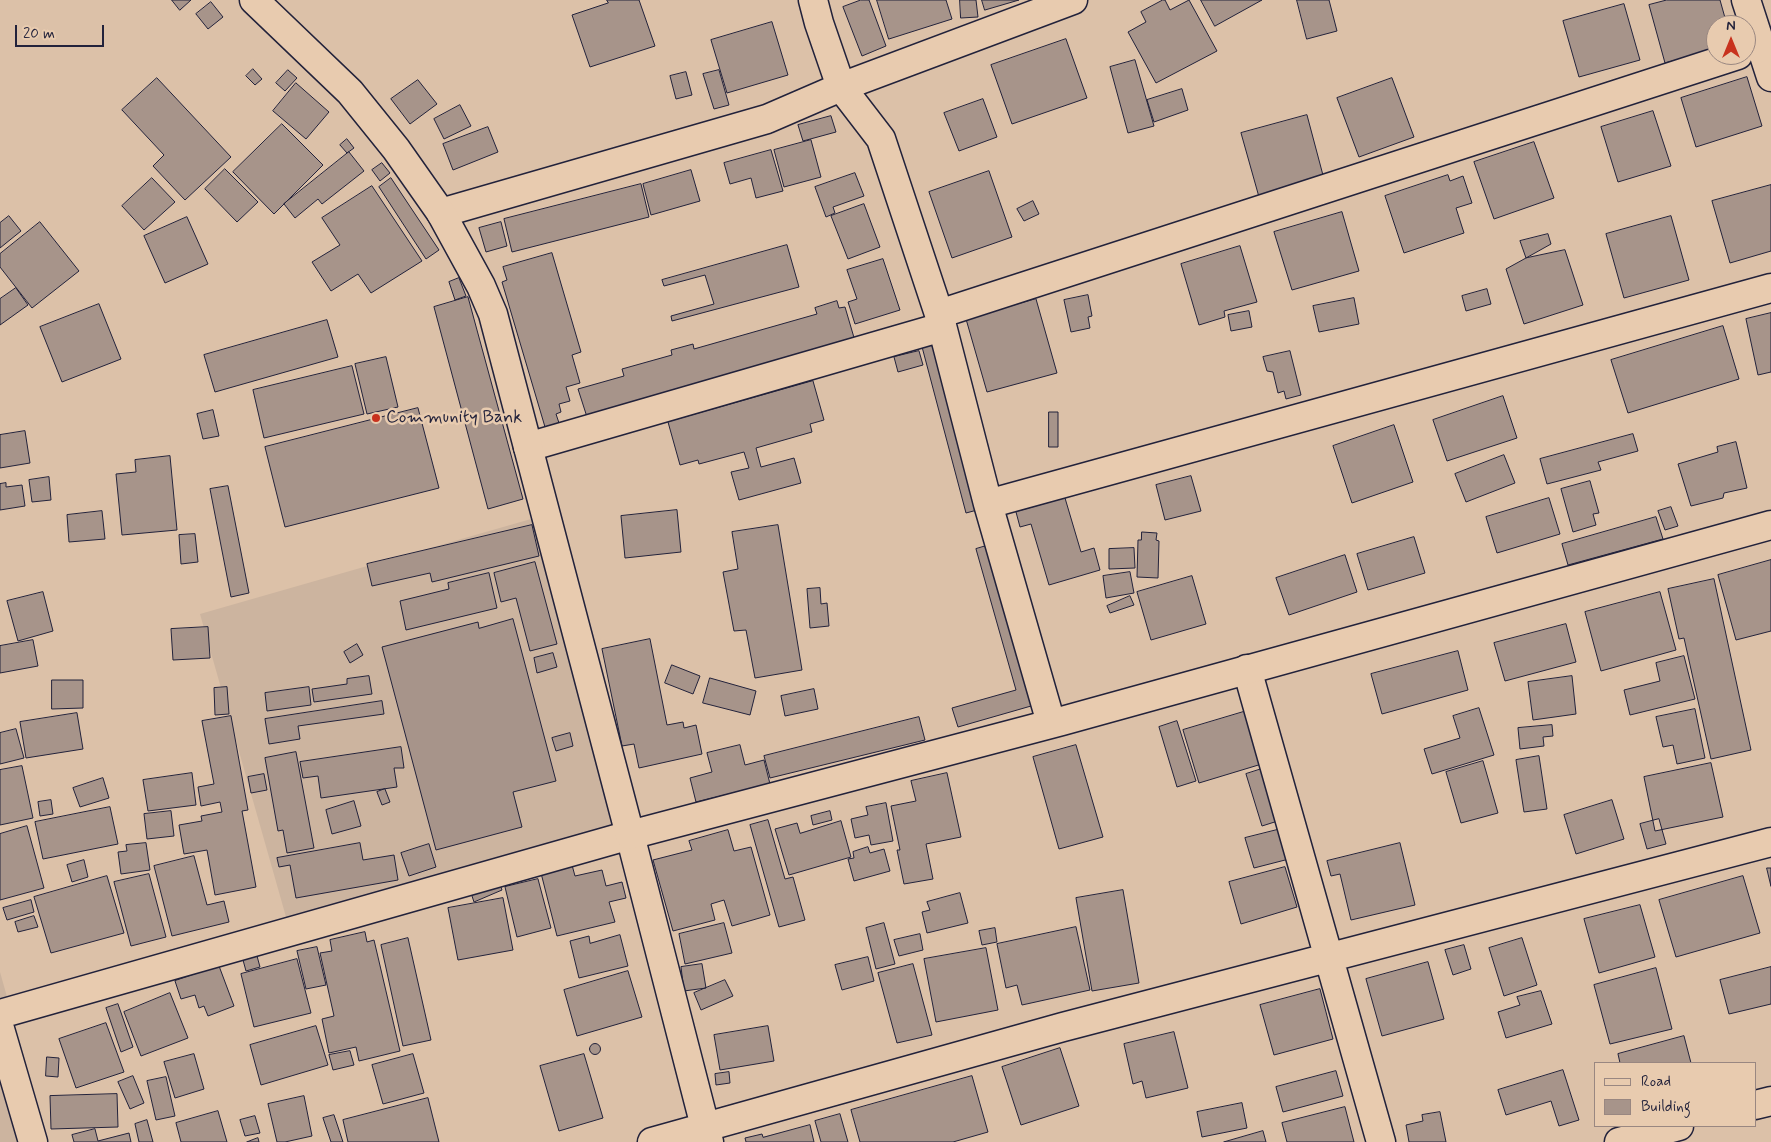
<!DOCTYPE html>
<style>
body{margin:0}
#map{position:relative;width:1771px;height:1142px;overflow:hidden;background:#dcc1a8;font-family:Mynerve,sans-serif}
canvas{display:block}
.legend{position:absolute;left:1594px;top:1062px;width:162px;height:65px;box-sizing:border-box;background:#e8cbaf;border:1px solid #998781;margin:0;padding:6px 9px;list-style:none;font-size:15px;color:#22223b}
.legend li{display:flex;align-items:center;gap:10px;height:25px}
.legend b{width:25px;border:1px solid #998781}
.north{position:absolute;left:1706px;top:15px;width:50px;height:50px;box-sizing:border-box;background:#e8cbaf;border:1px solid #998781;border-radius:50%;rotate:0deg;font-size:14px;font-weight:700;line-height:20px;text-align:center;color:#22223b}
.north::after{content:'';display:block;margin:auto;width:18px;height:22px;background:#c8321e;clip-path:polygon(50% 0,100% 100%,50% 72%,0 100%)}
.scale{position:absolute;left:15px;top:25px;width:89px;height:22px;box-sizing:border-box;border:2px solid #22223b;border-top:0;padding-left:6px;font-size:15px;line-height:18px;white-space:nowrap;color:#22223b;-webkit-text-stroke:4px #e8cbaf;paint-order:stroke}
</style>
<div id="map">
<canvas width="1771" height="1142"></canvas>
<ul class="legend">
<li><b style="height:6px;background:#e8cbaf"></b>Road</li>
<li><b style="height:14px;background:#a7948a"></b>Building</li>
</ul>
<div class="north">N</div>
<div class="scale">20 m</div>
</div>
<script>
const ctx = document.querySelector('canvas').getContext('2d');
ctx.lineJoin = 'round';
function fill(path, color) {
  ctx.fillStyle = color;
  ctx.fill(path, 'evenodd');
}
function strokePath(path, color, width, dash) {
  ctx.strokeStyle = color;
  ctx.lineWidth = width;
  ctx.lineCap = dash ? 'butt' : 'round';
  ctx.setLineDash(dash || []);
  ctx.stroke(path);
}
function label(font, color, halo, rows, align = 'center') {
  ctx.font = font + ' Mynerve,sans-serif';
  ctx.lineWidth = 5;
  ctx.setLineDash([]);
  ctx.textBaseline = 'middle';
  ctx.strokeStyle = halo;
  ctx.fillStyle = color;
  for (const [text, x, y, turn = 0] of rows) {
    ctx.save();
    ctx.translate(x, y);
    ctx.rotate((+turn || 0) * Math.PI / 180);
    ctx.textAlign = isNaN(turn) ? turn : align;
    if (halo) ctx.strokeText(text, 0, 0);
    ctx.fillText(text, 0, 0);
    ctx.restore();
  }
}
fill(new Path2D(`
 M545,515L630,835L290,931L200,614Z
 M0,972L48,1142H0Z`), '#ccb49f');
const building = new Path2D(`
 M172,0H191L180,10Z
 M607,0H639L655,46L590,67L572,15L608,3Z
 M861,0H869L886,46L862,56L843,7Z
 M877,0H946L952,19L889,39Z
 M960,0H976L978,17L961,18Z
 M982,0H1019L985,10Z
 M1163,0H1165L1170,10L1189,0L1217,51L1156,83L1128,32L1146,22L1141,12Z
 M1201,0H1262L1215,26Z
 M1297,0H1329L1337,31L1307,39Z
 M1667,0H1720L1727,25H1716V49L1665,63L1649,5Z
 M211,2L223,17L208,29L196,14Z
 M1624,4L1640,60L1579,77L1563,21Z
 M772,22L788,75L727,93L711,40Z
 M1066,39L1087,98L1012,124L991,65Z
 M1135,60L1154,126L1128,133L1110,67Z
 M253,69L262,79L255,85L246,76Z
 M288,70L297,78L285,91L276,83Z
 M719,70L729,105L714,109L703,74Z
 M686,72L692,95L676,99L670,76Z
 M1747,77L1762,126L1696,147L1681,98Z
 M157,78L231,157L185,200L153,166L164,155L122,110Z
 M1392,78L1414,137L1359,157L1337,98Z
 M418,80L437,104L410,124L391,99Z
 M296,83L329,112L306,139L273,111Z
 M1182,89L1188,110L1154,122L1147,100Z
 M983,99L997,137L959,151L944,113Z
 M460,105L471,126L444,139L434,119Z
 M1653,111L1671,166L1618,182L1601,127Z
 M1307,115L1324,179L1259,197L1241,133Z
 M831,116L836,132L803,141L798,125Z
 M282,124L323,165L274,214L233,172Z
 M488,127L498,152L453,170L443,144Z
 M347,139L354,148L347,153L340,145Z
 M811,140L821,177L784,187L774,150Z
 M1534,142L1554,198L1494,219L1474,162Z
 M771,150L783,191L756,198L751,178L730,184L724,163Z
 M349,152L364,171L322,204L318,199L295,218L284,204Z
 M382,163L390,173L380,181L372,170Z
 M225,169L258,202L237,222L205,189Z
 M691,170L700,201L651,215L643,184Z
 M989,171L1012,237L952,258L929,192Z
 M855,173L864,196L833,207L835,213L826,217L815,187Z
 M1448,175L1450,181L1463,176L1472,203L1456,208L1464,233L1404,253L1385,196Z
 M152,178L175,202L144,230L122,206Z
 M391,178L439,250L426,259L379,187Z
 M641,184L649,217L512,252L504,219Z
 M1771,185V251L1730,263L1712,201Z
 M372,186L422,261L371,293L358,274L331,291L312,262L340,245L322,218Z
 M1033,201L1039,214L1024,221L1017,209Z
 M864,204L880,247L848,259L831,216Z
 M1342,212L1359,271L1292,290L1274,232Z
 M9,216L21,231L0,248V223Z
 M1671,216L1689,280L1624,298L1606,234Z
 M187,217L208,264L165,283L144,236Z
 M40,222L79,271L32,308L0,267V254Z
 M501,222L507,246L486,252L479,228Z
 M1548,234L1551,244L1526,258L1520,241Z
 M787,245L799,287L672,321L671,316L714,304L705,275L664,286L662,280Z
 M1240,246L1257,302L1224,311L1225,317L1199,325L1181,264Z
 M1565,250L1583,305L1524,324L1506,269L1526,258Z
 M552,253L581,352L572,355L580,383L566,387L570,401L559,404L561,412L556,414L559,423L545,427L502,282L507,280L503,267Z
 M883,259L900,310L855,324L848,302L857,299L847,270Z
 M459,278L466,296L455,300L449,282Z
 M16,288L28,305L0,325V299Z
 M1487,289L1491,304L1466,311L1462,296Z
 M1088,295L1092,316L1088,317L1090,328L1071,332L1064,300Z
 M468,297L523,499L488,509L434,307Z
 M1354,298L1359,324L1319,332L1313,306Z
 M1036,299L1057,373L987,392L966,319Z
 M837,301L839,308L845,307L855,341L587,417L578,389L624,376L622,369L672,355L671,350L693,344L694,349L817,314L815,308Z
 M99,304L121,359L62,382L40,327Z
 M1249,311L1252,327L1231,331L1228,315Z
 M1771,313V372L1758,375L1746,319Z
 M327,320L338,357L215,392L204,355Z
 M1723,326L1739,379L1628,413L1611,360Z
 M936,339L981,509L966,513L921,343Z
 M919,351L923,365L898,372L894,357Z
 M1290,351L1301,395L1286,399L1284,391L1278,393L1273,372L1267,371L1263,357Z
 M386,357L398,407L367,414L355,364Z
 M352,366L364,414L264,438L253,390Z
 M813,381L824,420L810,424L812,432L756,448L761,467L794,458L801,483L739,500L731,472L749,468L744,452L699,464L698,460L680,465L668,422Z
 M1503,396L1517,438L1447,461L1433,420Z
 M418,408L439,488L285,527L265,447Z
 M213,410L219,436L203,439L197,414Z
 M1049,412H1058V447H1049Z
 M1394,425L1413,482L1352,503L1333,446Z
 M25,431L30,463L0,468V435Z
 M1633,434L1638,451L1598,462L1601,470L1547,484L1540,459Z
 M1736,442L1747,488L1724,493L1723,498L1691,506L1678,464L1718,452L1717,447Z
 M1504,455L1515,483L1466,502L1455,474Z
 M170,456L177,530L122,535L116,474L136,472L135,460Z
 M1191,476L1201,511L1165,520L1156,485Z
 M49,477L51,500L32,502L29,480Z
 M1590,481L1599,513L1593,514L1596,525L1573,532L1561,489Z
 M6,483V487L22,485L25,506L0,510V484Z
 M228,486L249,593L231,597L210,489Z
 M1065,498L1081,552L1094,548L1100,570L1049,585L1031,524L1020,527L1016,512Z
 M1549,498L1560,534L1497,553L1486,517Z
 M1671,507L1678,526L1665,530L1658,511Z
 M677,510L681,552L625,558L621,516Z
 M102,511L105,539L69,542L67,515Z
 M1656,517L1663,539L1568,565L1562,544Z
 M532,525L539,556L432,582L430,573L372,586L367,564Z
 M778,525L802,670L755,678L746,630L734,631L723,572L738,569L732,532Z
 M1142,532L1157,533L1156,540L1159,541L1158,578L1137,577L1138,540H1141Z
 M195,534L198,562L181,564L179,535Z
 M1414,537L1425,573L1368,590L1357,554Z
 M993,544L1038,704L958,727L952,708L1016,690L976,549Z
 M1134,548L1135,568L1109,569V549Z
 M1345,555L1357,592L1289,615L1276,578Z
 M1771,560V631L1736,640L1718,575Z
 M535,562L557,644L530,651L516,598L501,602L494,573Z
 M1130,572L1134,593L1106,598L1103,576Z
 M489,573L497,608L406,630L400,601L449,589L448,583Z
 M1192,576L1206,624L1151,640L1137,592Z
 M1714,579L1751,750L1711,759L1684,638L1679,639L1668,589Z
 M820,588L821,604L827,603L829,626L810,628L807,589Z
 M43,592L53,631L18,641L7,601Z
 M1660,592L1676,650L1601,671L1585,612Z
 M1130,596L1134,605L1110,613L1107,606Z
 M513,619L556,781L513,792L522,827L436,850L382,647L478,622L479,628Z
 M1566,624L1576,662L1505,681L1494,643Z
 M208,627L210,658L173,660L171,629Z
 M650,639L667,725L683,722L684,728L696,725L702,754L639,768L634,744L622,746L602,649Z
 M33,640L38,666L0,673V646Z
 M357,644L363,655L350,663L344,652Z
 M1458,651L1468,690L1382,714L1371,674Z
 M553,653L557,667L537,673L534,658Z
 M1684,656L1695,699L1630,715L1624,690L1660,681L1656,663Z
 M672,665L700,676L693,694L665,683Z
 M369,676L372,694L314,702L312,689L347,684V679Z
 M1572,676L1576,714L1533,720L1528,682Z
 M710,678L756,691L750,715L703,703Z
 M52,680H83V708L52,709Z
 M227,687L229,714L215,715L214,688Z
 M309,687L311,705L267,711L265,693Z
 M814,689L818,709L785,716L781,696Z
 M382,701L384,714L298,726L300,739L269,744L265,719Z
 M1479,708L1494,755L1432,774L1424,749L1460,738L1453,716Z
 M1695,709L1705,758L1677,764L1673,745L1663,747L1656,717Z
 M1250,710L1265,763L1199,783L1183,730Z
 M77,713L83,749L26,758L20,722Z
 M231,716L248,810L242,811L256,887L215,895L207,850L184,854L179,825L202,821L201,816L222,812L220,802L201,806L198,787L214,784L202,721Z
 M919,717L925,740L770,778L764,756Z
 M1177,721L1196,781L1177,787L1159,727Z
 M1552,725L1553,736L1543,737L1544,746L1520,749L1518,728Z
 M16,729L24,758L0,764V733Z
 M570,733L573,746L556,751L552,738Z
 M740,745L745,765L764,760L770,784L696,802L690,778L712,772L707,753Z
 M1076,745L1103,837L1059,849L1033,757Z
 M401,747L404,768H394L397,787L321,798L318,776L303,778L300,762Z
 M296,752L314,848L287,853L283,830L278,831L265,758Z
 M1539,756L1547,809L1524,812L1516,760Z
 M1483,761L1498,813L1461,823L1446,772Z
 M1711,763L1723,817L1655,831L1644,777Z
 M22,766L33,818L0,825V770Z
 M1268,767L1284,819L1262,826L1246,774Z
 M192,773L196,805L148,811L143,780Z
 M947,773L961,837L926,844L933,879L904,884L897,850H900L891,806L916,801L911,781Z
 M264,774L267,790L251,793L248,777Z
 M103,778L109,798L80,807L73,788Z
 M385,789L390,802L382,805L377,792Z
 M51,800L53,814L40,816L38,802Z
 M1612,800L1624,839L1576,854L1564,815Z
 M354,801L361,826L332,834L326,810Z
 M886,803L893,841L871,845L869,835L855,838L851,819L868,815L866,807Z
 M110,807L118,844L43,859L35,822Z
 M171,811L174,836L147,839L144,814Z
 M830,811L832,820L813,825L811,816Z
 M1659,819L1666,844L1647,849L1640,824Z
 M768,820L785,879L793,877L805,920L779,927L750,825Z
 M841,821L851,857L789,875L775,829L797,823L800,833Z
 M27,826L44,888L0,900V834Z
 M1281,829L1289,859L1254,868L1245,838Z
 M728,830L734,851L751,847L770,915L732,926L724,900L711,904L715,920L673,931L653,860L692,850L689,841Z
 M146,843L150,870L121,874L118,852L127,851L126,845Z
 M360,843L363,860L394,855L398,880L296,898L290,865L279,867L277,858Z
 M1400,843L1415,905L1351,920L1340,874L1331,876L1327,861Z
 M429,844L436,867L409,876L401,853Z
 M868,847L870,853L884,849L890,871L854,881L848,859L854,858L853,852Z
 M194,856L207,905L224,901L229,922L172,936L154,866Z
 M84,860L88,877L72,882L67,865Z
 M572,865L575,876L602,870L606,886L622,882L626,898L609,902L615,922L557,936L541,873Z
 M1285,867L1297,907L1241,924L1229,882Z
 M1767,868H1771V886Z
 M149,874L166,937L131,946L114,882Z
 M107,876L124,933L51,953L34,897Z
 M1743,876L1760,933L1676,957L1659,900Z
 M538,879L551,928L517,937L505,887Z
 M499,882L502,890L474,902L471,893Z
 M1123,890L1139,983L1092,991L1076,898Z
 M960,893L968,923L927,933L922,912L930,910L927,902Z
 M503,898L513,950L458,960L448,908Z
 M31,900L34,912L7,920L3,908Z
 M1640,905L1655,957L1599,973L1584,919Z
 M34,916L38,927L18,932L15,922Z
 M724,923L732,953L685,964L679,934Z
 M884,923L895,964L876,969L866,928Z
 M1076,927L1090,990L1022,1005L1017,985L1006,988L997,944Z
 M995,928L997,942L982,945L979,931Z
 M365,932L367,942L374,940L400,1051L359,1061L356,1047L329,1053L322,1019L334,1016L320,953L332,951L330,940Z
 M920,934L923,950L899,956L894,940Z
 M620,935L628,966L579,978L570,941L589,936L590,943Z
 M408,938L431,1040L403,1046L381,945Z
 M1522,938L1537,985L1504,996L1489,948Z
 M1464,945L1471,969L1453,975L1445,950Z
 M317,947L326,985L306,989L297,951Z
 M986,948L998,1010L936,1022L924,959Z
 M257,956L260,967L246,971L243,960Z
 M868,957L874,981L842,990L835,965Z
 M297,959L311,1013L254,1027L241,974Z
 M1428,962L1444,1019L1382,1036L1366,979Z
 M702,964L706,988L684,991L681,967Z
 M913,964L932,1035L897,1043L878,973Z
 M219,966L234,1006L208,1016L204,1006L199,1008L195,995L181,999L175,981Z
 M1771,967V1004L1729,1014L1720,980Z
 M1656,968L1672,1029L1610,1044L1594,985Z
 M628,971L642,1017L577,1036L564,990Z
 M725,980L733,996L701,1010L694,993Z
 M1320,989L1333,1039L1274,1055L1260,1005Z
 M1541,991L1552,1024L1506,1038L1498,1012L1520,1005L1517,997Z
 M170,993L188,1038L141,1056L124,1012Z
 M118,1004L133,1047L121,1052L106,1008Z
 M106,1023L124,1072L76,1088L59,1039Z
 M316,1026L328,1065L261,1085L250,1045Z
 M768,1026L774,1061L720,1070L714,1035Z
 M1174,1032L1188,1088L1146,1098L1142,1081L1133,1084L1124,1044Z
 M1684,1036L1691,1063H1620L1618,1054Z
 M589.5 1049a5.5 5.5 0 1 1 11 0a5.5 5.5 0 1 1-11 0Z
 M1060,1048L1079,1106L1021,1125L1002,1067Z
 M350,1051L354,1065L333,1070L329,1055Z
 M194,1054L204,1089L175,1098L164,1062Z
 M413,1054L424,1093L383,1104L372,1065Z
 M584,1054L603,1118L559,1131L540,1066Z
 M47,1057L59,1058L58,1077L46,1076Z
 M1563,1070L1579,1120L1559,1126L1551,1101L1506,1115L1498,1090Z
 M1336,1071L1343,1096L1283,1112L1276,1087Z
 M729,1072L730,1083L716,1085L715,1074Z
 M133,1076L144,1103L130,1109L118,1082Z
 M972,1076L988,1132L953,1142H860L851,1110Z
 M166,1077L175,1116L156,1120L147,1081Z
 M117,1094L118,1127L51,1129L50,1096Z
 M304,1096L312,1136L285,1142H277L268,1104Z
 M428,1098L439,1142H348L343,1120Z
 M1242,1103L1247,1128L1202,1137L1197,1112Z
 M1345,1107L1354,1142H1287L1282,1123Z
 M218,1111L227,1142H181L176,1123Z
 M1440,1112L1446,1142H1409L1406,1125L1423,1121L1422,1115Z
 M840,1114L848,1142H821L815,1121Z
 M334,1115L343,1142H331L323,1118Z
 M255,1116L260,1133L245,1136L240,1120Z
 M147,1120L153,1142H139L135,1124Z
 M810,1125L814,1142H746L745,1138L762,1134L763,1137Z
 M95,1129L98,1141L129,1133L131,1142H74L72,1135Z
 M1263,1131L1266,1142H1224Z
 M258,1138L259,1142H247Z`);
fill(building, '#a7948a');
strokePath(building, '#22223b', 1);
const street = new Path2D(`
 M1073,0L841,87L881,139L939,314L988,504L1771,288
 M1746,0L1771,77
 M441,213L767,119L841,87L819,23L813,0
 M939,314L1738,55
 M528,447L942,327
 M988,504L1051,723
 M1247,669L1381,1142
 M0,1014L630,835L709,1142
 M0,1029L33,1142
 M1755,1105L1771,1101
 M652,1142L1063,1027L1771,842
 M1619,1142L1679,1126`);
const secondary = new Path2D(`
 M254,0L350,92L396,149L441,213L481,286L493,314L630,835L1062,721L1771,525`);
strokePath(street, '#22223b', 31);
strokePath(secondary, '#22223b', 31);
strokePath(street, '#e8cbaf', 28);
strokePath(secondary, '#e8cbaf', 28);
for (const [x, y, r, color] of [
 [376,418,5,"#c8321e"]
]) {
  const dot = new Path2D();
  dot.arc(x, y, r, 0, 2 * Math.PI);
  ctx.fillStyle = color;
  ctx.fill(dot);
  strokePath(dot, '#e8cbaf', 2);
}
label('18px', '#22223b', '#e8cbaf', [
 ["Community Bank",386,418]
], 'left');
</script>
